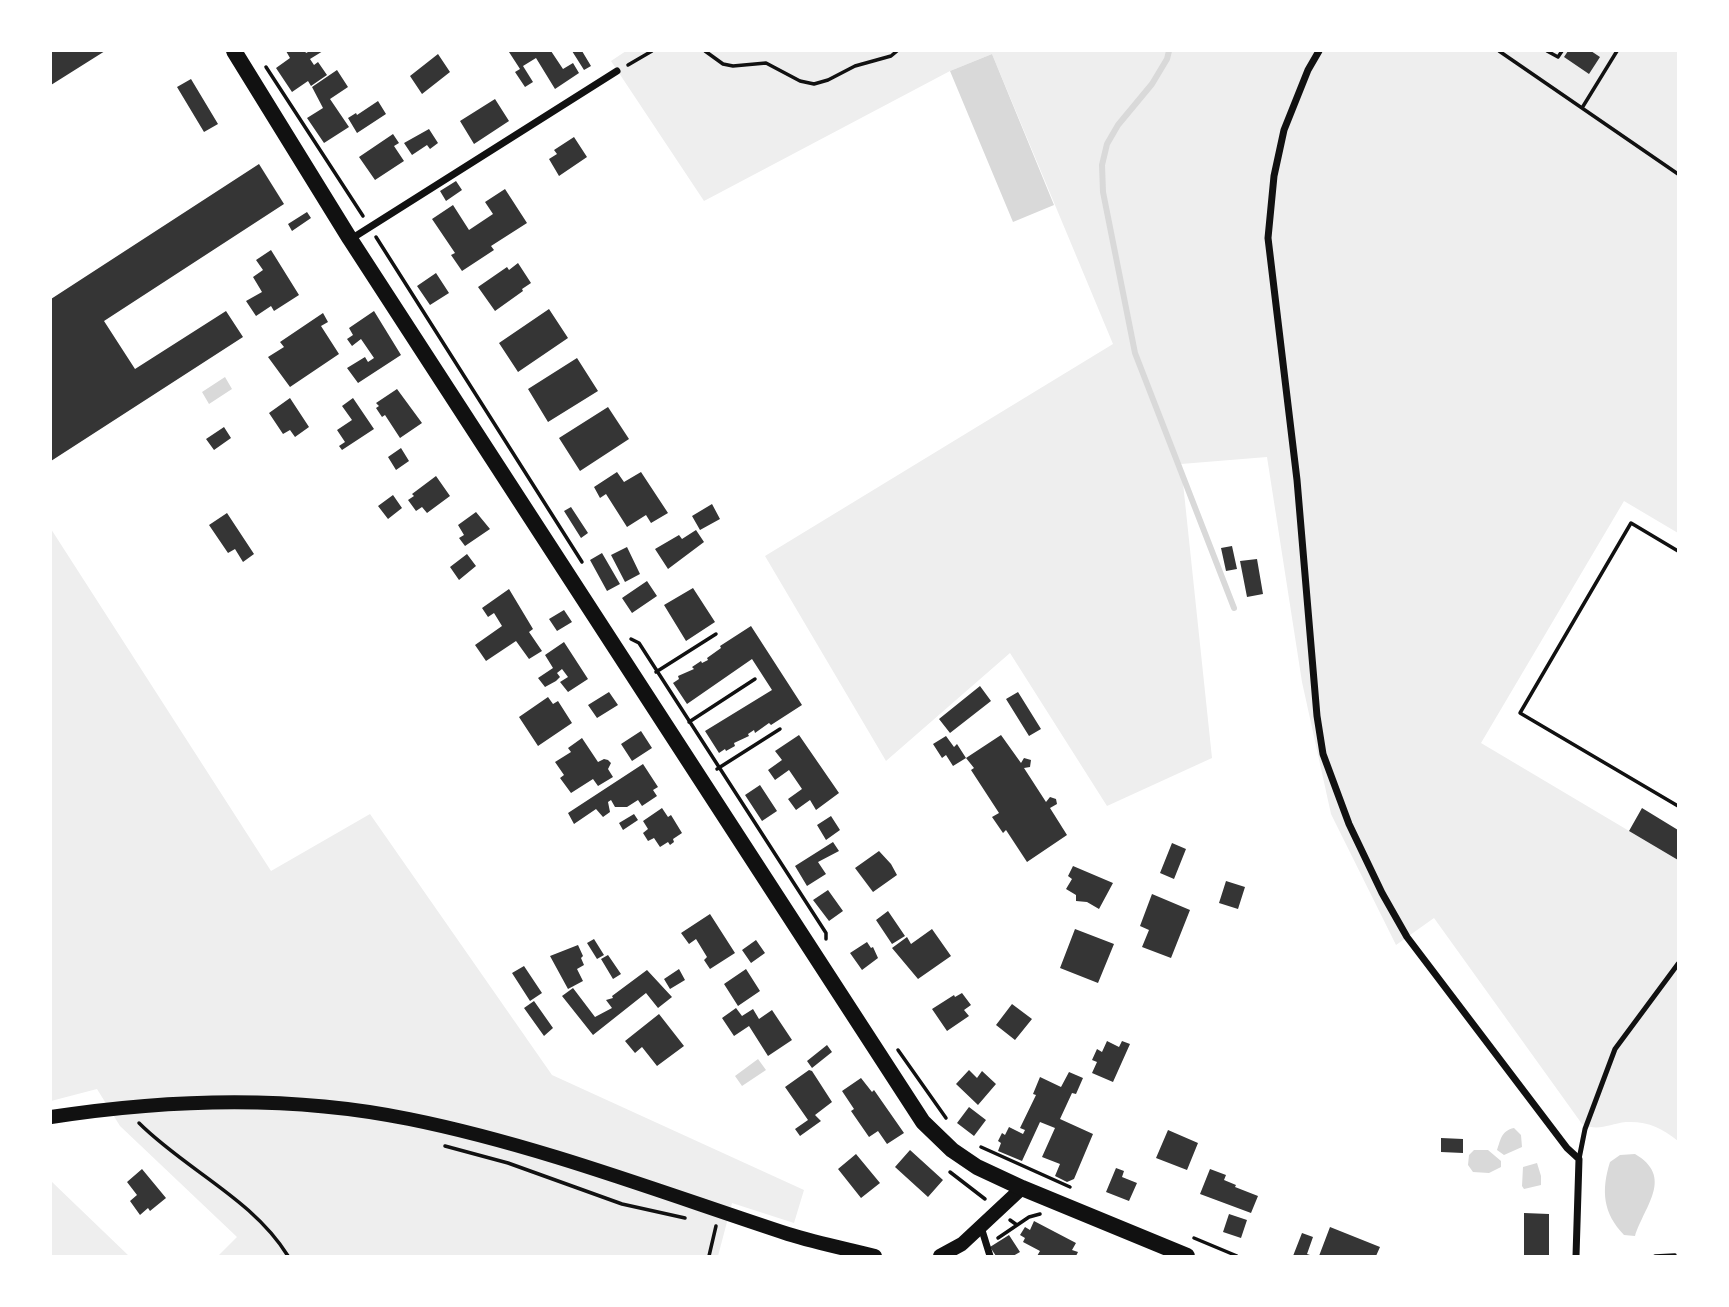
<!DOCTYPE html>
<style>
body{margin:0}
#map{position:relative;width:1729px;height:1307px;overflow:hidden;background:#fff;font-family:Poppins,sans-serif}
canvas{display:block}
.frame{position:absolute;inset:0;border:52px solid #fff;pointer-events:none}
</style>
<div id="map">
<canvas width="1729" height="1307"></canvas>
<div class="frame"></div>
</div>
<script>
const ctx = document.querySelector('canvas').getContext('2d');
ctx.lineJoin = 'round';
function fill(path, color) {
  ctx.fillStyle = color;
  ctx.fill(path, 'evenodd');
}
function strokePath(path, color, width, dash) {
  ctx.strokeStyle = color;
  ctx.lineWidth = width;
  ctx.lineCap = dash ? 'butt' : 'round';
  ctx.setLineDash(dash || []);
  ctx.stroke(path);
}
fill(new Path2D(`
 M626,51H1678V533L1624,501L1481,743L1678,860V1141C1662,1128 1648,1121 1626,1122C1609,1124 1598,1132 1582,1124L1434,918L1396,945L1331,814L1302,682L1267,457L1181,464L1212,758L1107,806L1010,653L886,761L765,556L1113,344L992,54L950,71L704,201L611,61Z
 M51,529L271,871L370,814L552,1075L804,1190L794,1223L732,1203L718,1256H218L237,1237L120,1126L97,1089L51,1101Z
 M51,1181L129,1256H51Z`), '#eee');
fill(new Path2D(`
 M992,54L1054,205L1013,222L950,71Z
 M225,377L232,389L209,404L202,392Z
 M758,1059L766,1070L742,1086L735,1076Z
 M1514,1128L1521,1135L1522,1147L1504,1155L1497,1150C1501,1139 1501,1131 1514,1128Z
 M1474,1150H1488L1501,1161V1167L1489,1173L1473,1172L1468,1165L1469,1155Z
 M1635,1154C1674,1177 1645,1205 1635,1236L1624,1235C1603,1213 1601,1191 1610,1162L1620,1155Z
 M1537,1163L1541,1176V1185L1524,1189L1522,1186L1523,1167Z`), '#d9d9d9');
strokePath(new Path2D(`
 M1169,51L1167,59L1152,84L1118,125L1107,144L1102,165L1103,192L1135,353L1234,608`), '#d9d9d9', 6);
fill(new Path2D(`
 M51,51H105L51,85Z
 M286,51H305L306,53L310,51H323L310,59L314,65L318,62L327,75L311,86L308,81L292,92L276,68L290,58Z
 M511,51H551L563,69L573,63L579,73L555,89L536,58L523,66L533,82L525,87L515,72L520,69L509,52Z
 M572,51H582L591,66L584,70Z
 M1568,51H1591L1600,57L1589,74L1564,57Z
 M438,54L450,72L422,94L410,76Z
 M337,70L348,87L330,99L349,127L324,143L307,118L323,108L312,87Z
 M191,79L218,124L204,132L177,87Z
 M495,99L509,121L474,144L460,121Z
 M378,101L386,114L357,133L348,118L356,113L357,115Z
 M429,129L438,143L430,149L427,145L412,155L404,143Z
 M393,134L399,143L394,146L404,161L375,180L359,157Z
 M574,137L587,157L559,176L549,159L557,154L554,150Z
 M259,164L284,204L104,321L135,369L226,311L243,337L51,461V299Z
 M456,181L462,190L446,201L440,191Z
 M505,189L527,223L491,246L494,250L462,271L451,255L455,253L432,219L453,205L469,230L493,214L485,202Z
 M307,212L311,218L292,231L288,224Z
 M271,250L299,295L274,311L271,306L256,316L246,301L262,292L253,277L263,270L256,260Z
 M518,263L531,283L522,289L523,291L495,311L478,287L507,267L509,270Z
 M436,273L449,293L430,305L417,286Z
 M549,309L568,338L518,372L499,343Z
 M374,311L401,355L358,383L347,368L365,357L368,362L374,358L361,339L352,346L347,339L353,335L349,328Z
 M323,313L328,322L321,326L339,354L290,387L268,357L284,347L280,342Z
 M577,358L598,391L548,422L528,389Z
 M397,389L422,423L400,438L385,415L382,417L376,408L379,406L376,403Z
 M290,398L309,427L295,437L290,430L283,434L269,413Z
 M353,398L374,429L342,450L339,446L345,442L337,430L352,420L342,406Z
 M608,407L629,439L580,471L559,438Z
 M224,427L231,438L214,450L206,439Z
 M401,448L409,461L396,470L388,457Z
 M617,472L624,482L641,472L668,513L651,523L646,515L627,527L606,494L600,498L594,487Z
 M436,476L450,496L427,513L422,507L416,511L408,500L414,496L412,494Z
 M393,495L402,508L388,519L378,506Z
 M712,504L720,519L700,530L692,516Z
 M571,507L588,533L581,538L564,511Z
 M476,512L490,529L465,546L459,538L464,535L458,525Z
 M227,513L254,554L243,562L235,549L228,553L209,525Z
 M696,530L704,542L668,569L655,549L679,535L682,539Z
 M1232,546L1237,569L1226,571L1221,548Z
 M627,547L640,574L625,582L611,555Z
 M602,553L620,584L607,591L590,560Z
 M467,554L476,566L459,580L450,567Z
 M1257,559L1263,594L1247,597L1240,561Z
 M647,581L657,596L632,613L622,598Z
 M693,588L715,622L686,641L664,605Z
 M509,589L533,629L529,632L542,651L529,659L516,641L486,661L475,645L502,626L494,613L488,617L482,608Z
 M564,610L572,622L557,631L549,619Z
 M751,626L802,705L771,725L769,723L755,733L754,730L748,734L749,736L734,743L735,746L726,751L725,749L719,753L705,731L772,690L752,659L687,704L673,683L679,679L678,676L694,669L692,667L701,661L702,663L708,660L707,658L721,648L720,646Z
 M564,642L588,679L568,692L560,682L568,677L562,669L557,673L560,677L556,681L545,687L538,678L553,668L545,655Z
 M980,686L991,701L950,733L939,719Z
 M609,692L618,705L597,718L588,705Z
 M1018,692L1041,729L1029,736L1006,699Z
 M548,697L553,704L558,701L572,723L538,746L519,717Z
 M641,731L652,748L632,761L621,744Z
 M799,735L839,793L816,810L810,800L796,810L788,799L802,789L789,770L775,780L768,770L782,760L775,751Z
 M1001,735L1021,763L1024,758L1031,760L1030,767L1024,768L1046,802L1050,797L1056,799L1057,804L1050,808L1067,835L1027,862L1006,830L1003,833L992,817L999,813L971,770L974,768L966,758Z
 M946,736L954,747L957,744L966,758L953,766L946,755L942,758L933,744Z
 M582,738L598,762L604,759L608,760L611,763L608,769L613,777L598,786L593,779L571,793L560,778L564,775L555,762L571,752L568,748Z
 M643,764L658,787L653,790L657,796L642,806L638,800L627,807H615L611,800L608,802L610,812L603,817L596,809L574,824L568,813Z
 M760,785L777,811L762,821L745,795Z
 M662,808L668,817L671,815L682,833L673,839L674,842L670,845L668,842L660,847L654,838L648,841L643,833L648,829L643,821Z
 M1642,808L1678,830V860L1629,831Z
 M634,814L638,820L623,830L619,823Z
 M831,816L840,830L826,840L817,825Z
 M833,842L839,851L818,862L826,874L807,886L795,866Z
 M1172,843L1186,849L1174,879L1160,873Z
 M879,851L891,864L897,875L873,892L855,868Z
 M1073,866L1113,883L1099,909L1087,902L1076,901V895L1066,889L1072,879L1068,876Z
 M1226,881L1245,887L1238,909L1219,903Z
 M828,890L843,911L829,921L813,900Z
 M1152,894L1190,910L1171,958L1142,947L1149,930L1140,926Z
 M888,911L905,936L892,944L876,920Z
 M710,914L735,953L710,969L704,960L707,957L696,939L689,944L681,933Z
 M932,929L951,956L918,979L892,948L907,937L911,944Z
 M1075,929L1114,944L1098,983L1060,968Z
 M594,939L604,955L597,959L587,943Z
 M756,940L765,953L751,963L742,950Z
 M867,942L871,948L873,947L878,958L862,970L850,953Z
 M578,945L583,956L581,958L584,965L577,969L583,981L568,989L550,956Z
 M608,955L621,974L613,979L601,959Z
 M524,966L542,993L530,1001L512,973Z
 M679,969L685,980L670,989L664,979Z
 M746,969L760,991L738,1006L724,984Z
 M647,970L672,997L658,1008L646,993L593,1035L562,996L573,988L595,1017L612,1008L606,1000L613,998L612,996Z
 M962,993L971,1005L964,1010L969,1016L947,1031L932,1009L954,995L955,997Z
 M534,1001L553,1028L544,1036L524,1008Z
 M1012,1004L1032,1019L1015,1040L996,1025Z
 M736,1008L742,1016L753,1009L759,1019L772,1010L792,1040L768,1056L749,1026L734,1036L722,1018Z
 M659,1014L684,1046L657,1066L642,1047L635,1053L625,1041Z
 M1107,1041L1119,1047L1122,1041L1130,1044L1113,1082L1092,1073L1097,1062L1092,1060L1097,1049L1102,1052Z
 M827,1045L832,1052L812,1068L807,1061Z
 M809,1070L812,1071L832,1102L815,1115L821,1121L800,1136L795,1129L808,1120L785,1087Z
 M969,1070L977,1078L982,1071L996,1084L978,1105L956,1084Z
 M1069,1072L1083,1078L1076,1094L1072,1093L1060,1119L1093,1134L1074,1179L1067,1182L1055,1176L1060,1164L1042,1157L1055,1128L1040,1122L1022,1161L998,1151L1001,1143L998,1141L1002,1133L1005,1135L1009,1127L1023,1134L1025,1130L1020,1128L1036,1095L1033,1094L1040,1077L1061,1087Z
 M861,1078L872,1092L874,1090L904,1133L887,1144L878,1131L869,1137L851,1111L854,1109L842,1091Z
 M969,1107L986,1120L974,1136L957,1123Z
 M1168,1130L1198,1143L1187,1170L1156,1158Z
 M1441,1138L1463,1139V1153L1441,1152Z
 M910,1150L943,1180L928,1197L895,1167Z
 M856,1154L880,1183L861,1198L838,1169Z
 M1116,1168L1124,1171L1122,1177L1137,1183L1129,1201L1106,1192Z
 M142,1169L166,1198L150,1211L148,1208L140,1215L130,1201L137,1195L127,1182Z
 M1210,1169L1226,1175L1224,1180L1236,1185L1235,1187L1258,1196L1251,1213L1200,1194Z
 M1524,1213L1549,1214V1256H1524Z
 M1229,1214L1247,1220L1241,1238L1223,1232Z
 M1034,1221L1076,1243L1072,1250L1078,1252L1076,1256H1037L1040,1251L1023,1242L1025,1238L1020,1235L1025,1227L1030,1230Z
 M1330,1227L1380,1247L1376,1256H1319Z
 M1302,1233L1313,1237L1307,1254L1313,1256H1293Z
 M1009,1235L1020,1252L1013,1256H996L990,1247Z`), '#353535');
strokePath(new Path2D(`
 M705,51L723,64L733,66L766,63L800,81L814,84L828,80L855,66L891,56L897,51
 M1499,51L1678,174
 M1547,51L1558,57L1562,51
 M628,65L652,51
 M266,67L363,216
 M1582,108L1617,51
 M376,237L582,562
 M1678,551L1631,523L1520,713L1678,806
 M631,639L639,643L826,933V939
 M656,672L716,634
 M689,722L755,679
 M717,769L780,729
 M898,1050L946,1118
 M139,1123C186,1170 253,1199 288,1256
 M445,1146L508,1163L622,1204L685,1218
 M981,1147L1070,1187
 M950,1172L985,1199
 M1010,1220L1017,1225
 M998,1238L1029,1217L1040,1214
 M1194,1238L1237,1256
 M709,1256L716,1226
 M1655,1256L1675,1255`), '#111', 3.5);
strokePath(new Path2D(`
 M1579,1159L1585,1129L1615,1049L1678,964`), '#111', 5);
strokePath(new Path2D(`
 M1319,51L1308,70L1284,130L1274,176L1268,238L1297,480L1317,716L1323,754L1349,824L1382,893L1407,937L1567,1148L1579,1159L1576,1256
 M351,239L617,71
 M981,1227L990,1256`), '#111', 7);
strokePath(new Path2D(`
 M51,1117C168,1099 292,1095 409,1119C538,1145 663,1193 788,1234C817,1243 847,1249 875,1256
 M940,1256L962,1244L1022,1188`), '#111', 14);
strokePath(new Path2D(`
 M234,51L350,239L923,1122L952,1150L977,1167L1022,1188L1187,1256`), '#111', 16);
</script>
